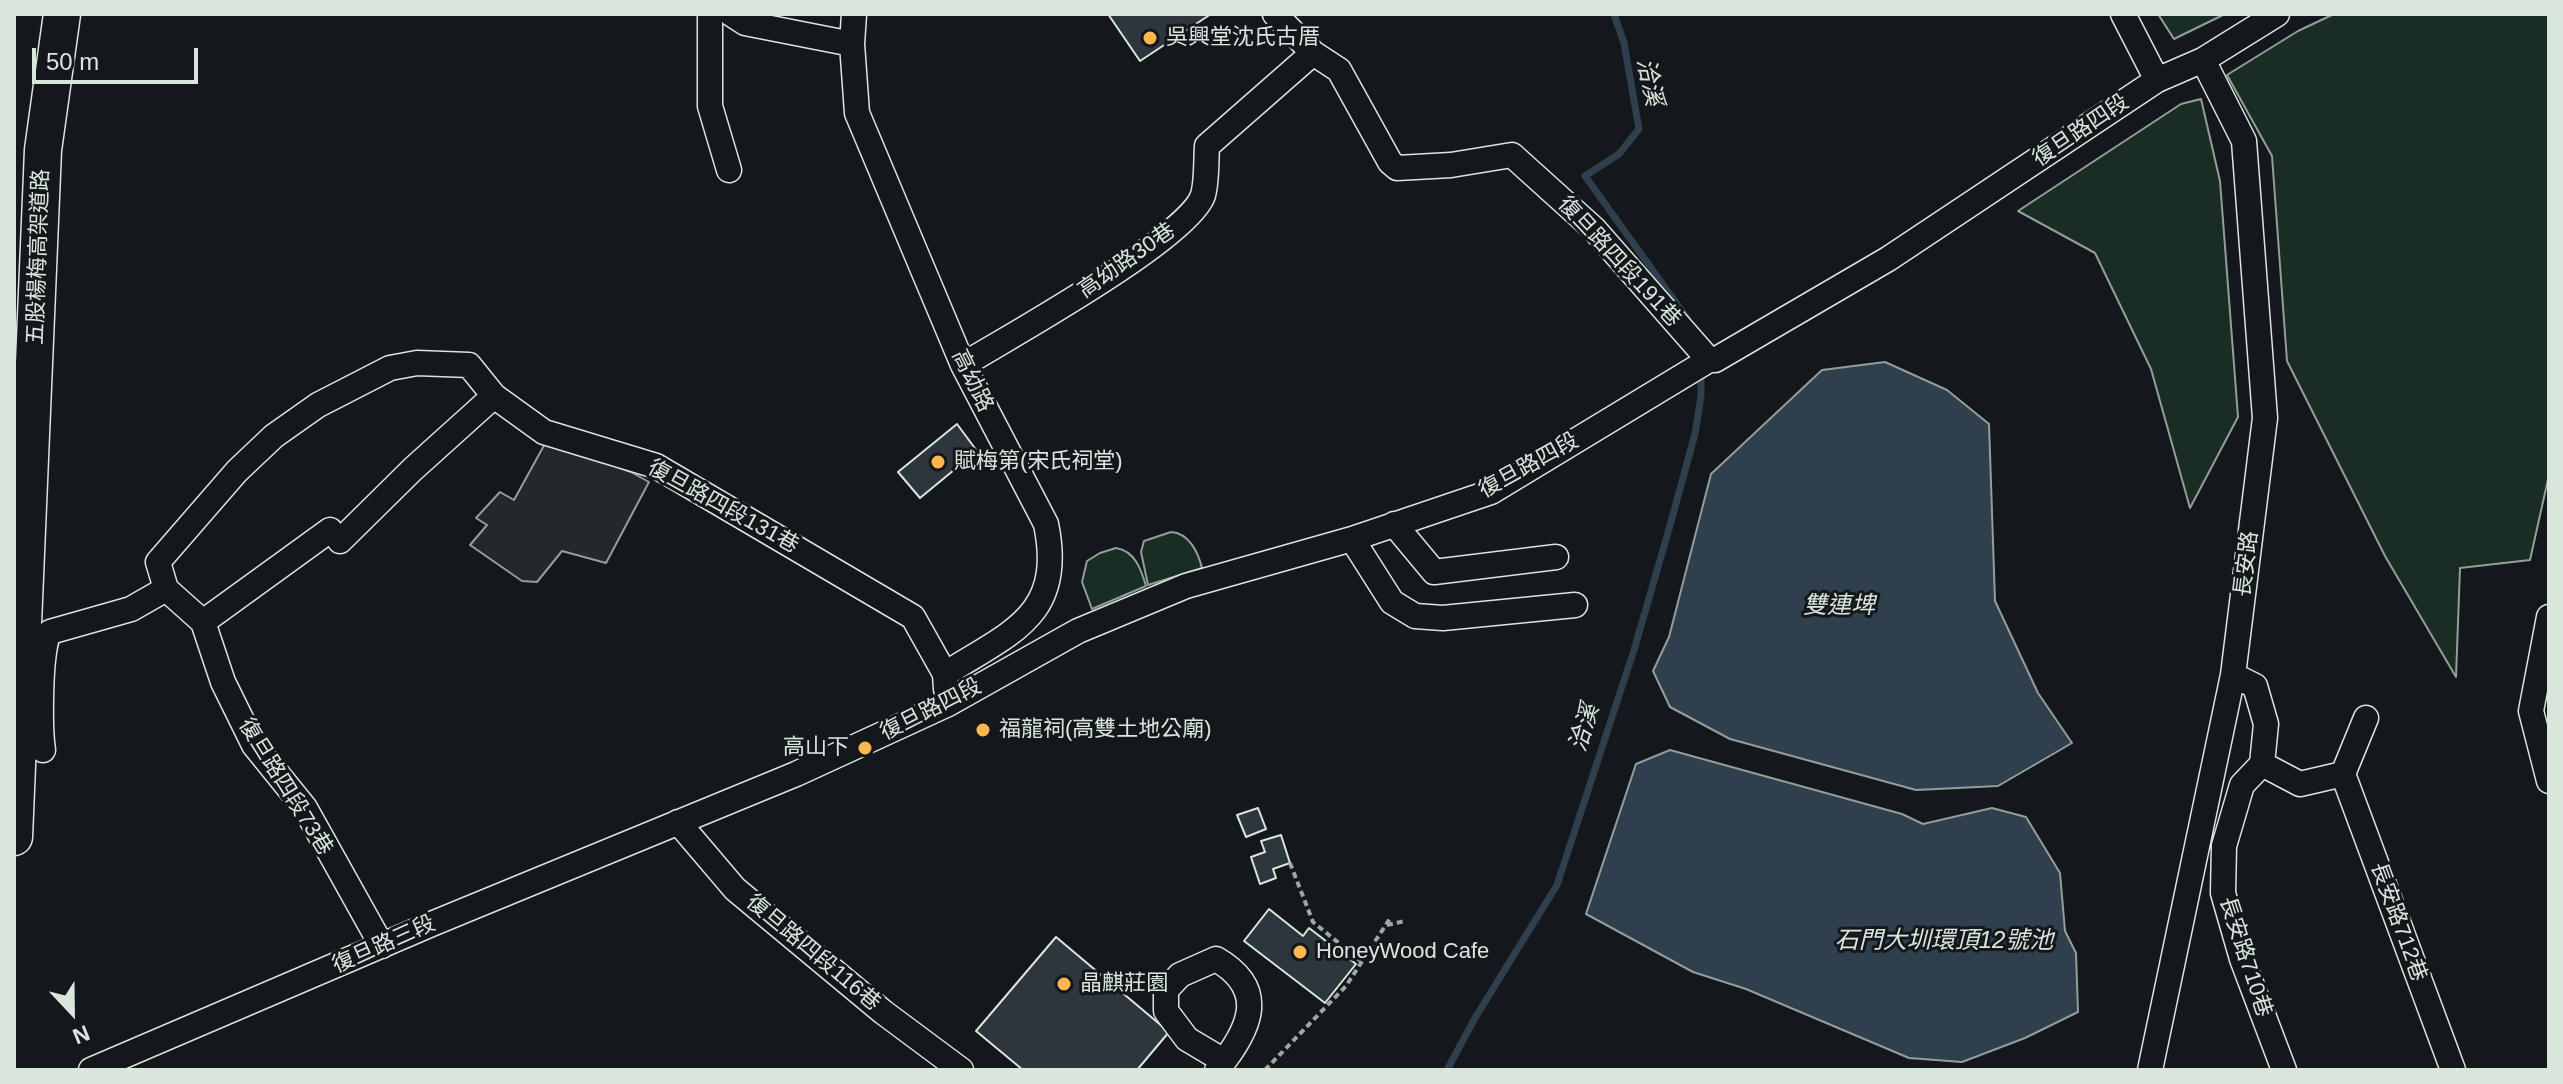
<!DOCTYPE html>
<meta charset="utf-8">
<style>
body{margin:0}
#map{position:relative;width:2563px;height:1084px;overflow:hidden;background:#14181c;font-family:Arial,sans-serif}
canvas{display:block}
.frame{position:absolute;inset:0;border:16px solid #d8e6dc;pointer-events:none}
.north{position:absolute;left:32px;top:972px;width:80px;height:80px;-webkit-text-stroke:6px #14181c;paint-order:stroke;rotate:158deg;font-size:22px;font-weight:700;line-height:32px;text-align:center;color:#d8e6dc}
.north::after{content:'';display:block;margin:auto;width:28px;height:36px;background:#d8e6dc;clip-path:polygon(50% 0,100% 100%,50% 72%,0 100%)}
.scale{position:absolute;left:32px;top:48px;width:166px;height:36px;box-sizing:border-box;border:4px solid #d8e6dc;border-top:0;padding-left:10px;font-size:24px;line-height:28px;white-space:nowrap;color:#d8e6dc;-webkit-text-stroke:6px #14181c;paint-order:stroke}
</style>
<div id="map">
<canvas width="2563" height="1084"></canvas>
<div class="frame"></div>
<div class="north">N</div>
<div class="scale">50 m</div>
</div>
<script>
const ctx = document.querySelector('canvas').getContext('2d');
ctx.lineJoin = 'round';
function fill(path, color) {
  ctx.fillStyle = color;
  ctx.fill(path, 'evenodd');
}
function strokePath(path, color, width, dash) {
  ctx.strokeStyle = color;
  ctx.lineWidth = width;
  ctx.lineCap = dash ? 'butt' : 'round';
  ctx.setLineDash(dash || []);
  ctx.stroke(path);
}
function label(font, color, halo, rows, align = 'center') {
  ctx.font = font + ' Arial,"Noto Sans TC",sans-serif';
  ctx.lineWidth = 6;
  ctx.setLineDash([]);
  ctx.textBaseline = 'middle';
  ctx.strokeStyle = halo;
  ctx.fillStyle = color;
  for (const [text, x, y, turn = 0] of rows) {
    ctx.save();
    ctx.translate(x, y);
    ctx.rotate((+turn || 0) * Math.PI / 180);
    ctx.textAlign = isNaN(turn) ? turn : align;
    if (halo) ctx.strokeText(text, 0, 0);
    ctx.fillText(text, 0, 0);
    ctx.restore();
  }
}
const green = new Path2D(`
 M2158,14H2225L2174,39Z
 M2334,14H2549V475L2530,560L2460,568L2456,677L2385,556L2287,361L2272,156L2227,75L2298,31Z
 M2201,99L2220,181L2238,417L2190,508L2151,369L2095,253L2018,211L2181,104Z
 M1171,532C1189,533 1198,552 1202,568L1148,585L1141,552L1144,541Z
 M1116,548C1135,551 1141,569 1146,586L1092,609L1082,582L1087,561L1100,553Z`);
fill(green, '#1a2d24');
strokePath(green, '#939e99', 2);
const parking = new Path2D(`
 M547,440L631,472L649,482L606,563L562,551L537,582L522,581L470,545L487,525L476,518L500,492L514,500Z`);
fill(parking, '#24282b');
strokePath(parking, '#939e99', 2);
const water = new Path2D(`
 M1885,362L1947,390L1989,424L1995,601L2038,693L2072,743L1998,786L1916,790L1730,739L1670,707L1653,671L1669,637L1711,474L1822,370Z
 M1670,750L1902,814L1923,824L1992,808L2026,817L2060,873L2065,931L2076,953L2078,1012L2025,1038L1962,1062L1909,1058L1746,989L1693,972L1586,914L1636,764Z`);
fill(water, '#2f3f4d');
strokePath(water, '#939e99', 2);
strokePath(new Path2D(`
 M1614,14L1624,43L1639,129L1619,154L1585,176L1687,318
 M1447,1070L1475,1018L1557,885L1634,650L1669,529L1695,434L1701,396V375`), '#2f3f4d', 7);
const building = new Path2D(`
 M1108,14H1211L1140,61Z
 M957,424L977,451L920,498L898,472Z
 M1258,808L1266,829L1246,837L1237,815Z
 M1281,835L1290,863L1273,869L1276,878L1260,884L1251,857L1265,852L1261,841Z
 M1269,909L1303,936L1309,928L1356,964L1325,1003L1244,941Z
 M1056,937L1169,1032L1137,1070H1023L976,1031Z`);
fill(building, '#2c363c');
strokePath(building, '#d8e6dc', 2);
const minor = new Path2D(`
 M710,14V106L729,170
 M731,14L745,23L852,44
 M854,14L852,44L857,113L963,365L1046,524C1065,616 1011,632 945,674L946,689
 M1275,14L1313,53L1339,70L1390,162L1397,168L1451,165L1512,155L1594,229L1709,360
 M2123,14L2157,80
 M963,365C1007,338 1190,237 1203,195C1207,181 1206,161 1207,146L1313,53
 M1394,524L1434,572L1556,557
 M1352,539L1392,602L1415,616L1443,618L1575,605
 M340,541L413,469L494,396
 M166,589L203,622L223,682L254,745L305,808L382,946
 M2549,617L2531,711L2549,781
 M203,622L330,530
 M2233,675L2255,686L2266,724L2262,764L2242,785L2224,846L2223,893L2242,959L2284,1070
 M43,750C40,731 39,645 50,632L131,609L166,589L158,562L237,471L274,436L318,405L390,368L417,363L469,365L494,396L544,432L656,466L913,617L945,674
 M2262,764L2300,784L2343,774L2366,718
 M2343,774L2453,1070
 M678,822L735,889L883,1012L961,1070
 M91,1070L434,923L796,774L948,704L1078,631L1186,586L1352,539L1491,492L1709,360H1715L1888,259L2157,80L2203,60L2277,14
 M1217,1070C1249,1031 1270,990 1216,959L1180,975L1166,990V1011L1187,1039L1224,1061
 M2150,1070L2233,675L2265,418L2244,141L2203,60`);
const highway = new Path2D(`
 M14,837L43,150L62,14`);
strokePath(minor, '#d8e6dc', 27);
strokePath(highway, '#d8e6dc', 39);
strokePath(new Path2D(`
 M1290,863L1313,922L1362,962
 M1387,925L1405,921
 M1265,1070L1346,986L1391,917`), '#9da8a2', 4, [6, 4]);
strokePath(minor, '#14181c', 24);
strokePath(highway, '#14181c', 36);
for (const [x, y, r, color] of [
 [1150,38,8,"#ffb74d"],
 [938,462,8,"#ffb74d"],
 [983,730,8,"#ffb74d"],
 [865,748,8,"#ffb74d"],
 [1300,952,8,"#ffb74d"],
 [1064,984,8,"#ffb74d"]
]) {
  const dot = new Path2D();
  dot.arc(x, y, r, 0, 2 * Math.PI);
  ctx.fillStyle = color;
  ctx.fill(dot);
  strokePath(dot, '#14181c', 3);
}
label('22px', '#d8e6dc', '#14181c', [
 ["吳興堂沈氏古厝",1166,38],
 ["賦梅第(宋氏祠堂)",954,462],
 ["福龍祠(高雙土地公廟)",999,730],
 ["高山下",849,748,"right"],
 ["HoneyWood Cafe",1316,952],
 ["晶麒莊園",1080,984]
], 'left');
label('22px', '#d8e6dc', '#14181c', [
 ["復旦路四段",2081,131,-34],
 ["五股楊梅高架道路",39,257,-88],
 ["高幼路30巷",1127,261,-35],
 ["復旦路四段191巷",1619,262,47],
 ["高幼路",972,381,64],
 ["復旦路四段",1529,466,-29],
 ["復旦路四段131巷",723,507,29],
 ["長安路",2247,564,-83],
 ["復旦路四段",931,710,-27],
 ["復旦路四段73巷",285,787,58],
 ["長安路712巷",2398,922,70],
 ["復旦路三段",384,945,-24],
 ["復旦路四段116巷",813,953,40],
 ["長安路710巷",2245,957,72]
]);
label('italic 24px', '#d8e6dc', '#14181c', [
 ["洽溪",1649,82,78],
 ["雙連埤",1839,606],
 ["洽溪",1585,728,-73],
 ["石門大圳環頂12號池",1944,941]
]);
</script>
